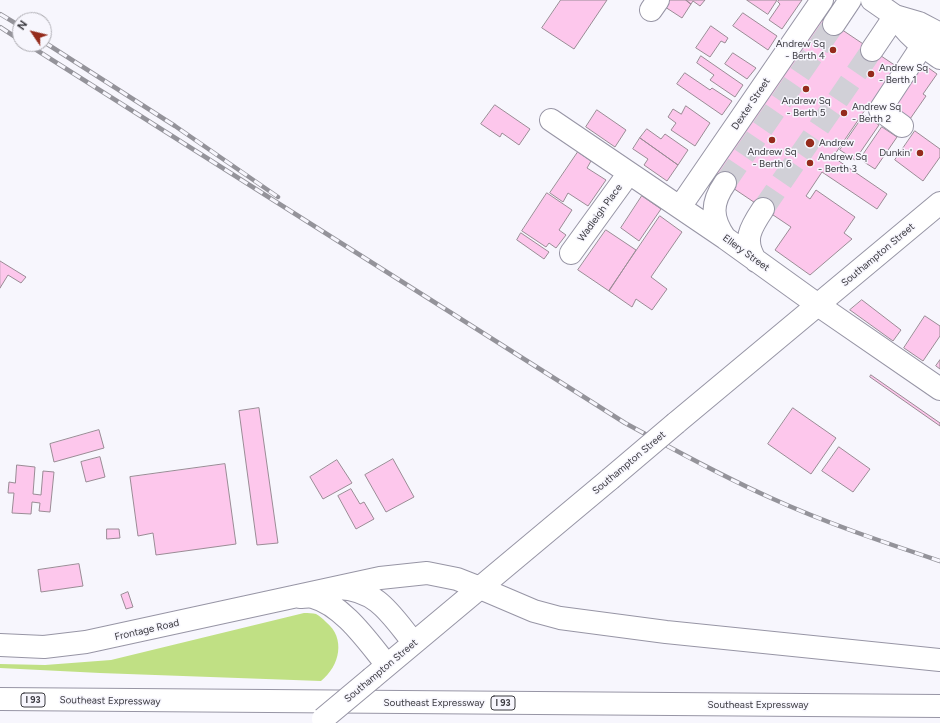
<!DOCTYPE html>
<style>
body{margin:0}
#map{position:relative;width:940px;height:723px;overflow:hidden;background:#f7f6fd;font-family:Figtree,sans-serif}
canvas{display:block}
.north{position:absolute;left:12px;top:12px;width:40px;height:40px;box-sizing:border-box;background:#f7f6fd;border:1px solid #acabb1;border-radius:50%;rotate:305deg;font-size:11px;font-weight:700;line-height:16px;text-align:center;color:#3b3a40}
.north::after{content:'';display:block;margin:auto;width:14px;height:18px;background:#952b1c;clip-path:polygon(50% 0,100% 100%,50% 72%,0 100%)}
</style>
<div id="map">
<canvas width="940" height="723"></canvas>
<div class="north">N</div>
</div>
<script>
const ctx = document.querySelector('canvas').getContext('2d');
ctx.lineJoin = 'round';
function fill(path, color) {
  ctx.fillStyle = color;
  ctx.fill(path, 'evenodd');
}
function strokePath(path, color, width, dash) {
  ctx.strokeStyle = color;
  ctx.lineWidth = width;
  ctx.lineCap = dash ? 'butt' : 'round';
  ctx.setLineDash(dash || []);
  ctx.stroke(path);
}
function label(font, color, halo, rows, align = 'center') {
  ctx.font = font + ' Figtree,sans-serif';
  ctx.lineWidth = 3;
  ctx.setLineDash([]);
  ctx.textBaseline = 'middle';
  ctx.strokeStyle = halo;
  ctx.fillStyle = color;
  for (const [text, x, y, turn = 0] of rows) {
    ctx.save();
    ctx.translate(x, y);
    ctx.rotate((+turn || 0) * Math.PI / 180);
    ctx.textAlign = isNaN(turn) ? turn : align;
    if (halo) ctx.strokeText(text, 0, 0);
    ctx.fillText(text, 0, 0);
    ctx.restore();
  }
}
fill(new Path2D(`
 M304,613C308,613 313,613 316,614C320,616 323,619 326,622C346,638 340,666 321,681L100,673L0,668V664L45,665L111,660Z`), '#c0e084');
const building = new Path2D(`
 M561,0H607L574,49L542,28Z
 M665,0H686L691,4L682,18L662,5Z
 M686,0H705L700,6L693,1L691,4Z
 M747,0H777L768,14Z
 M779,0H802L782,29L769,20L780,4L778,2Z
 M743,13L777,36L768,50L733,26Z
 M823,17L899,68L871,110L867,107L833,157L887,194L877,209L822,172L806,196L810,199L816,190L855,217L844,233L852,239L810,275L775,250L791,227L715,176Z
 M711,26L728,38L725,43L721,41L710,57L696,48Z
 M733,53L756,68L747,79L725,64Z
 M701,56L743,85L735,97L710,80L714,75L697,63Z
 M923,64L937,74L923,94L926,96L910,119L894,107Z
 M685,73L710,90L712,88L732,101L722,115L677,84Z
 M495,105L530,129L519,145L502,133L500,137L481,124Z
 M686,106L710,123L695,146L671,130L676,123L668,117L673,109L681,114Z
 M597,110L626,130L615,147L586,127Z
 M864,115L879,125L855,160L840,150Z
 M882,127L897,137L875,169L864,162L867,158L863,155Z
 M647,129L661,139L665,134L688,150L678,165L640,138Z
 M915,131L940,149V157L923,181L895,160Z
 M640,138L678,165L667,181L644,165L648,159L633,149Z
 M578,152L591,161L587,168L606,180L588,206L568,193L563,202L550,193Z
 M547,193L572,210L559,230L566,235L556,248L549,243L546,247L522,231Z
 M642,196L661,209L639,241L621,228Z
 M660,216L682,232L651,277L667,289L652,310L636,299L632,307L609,291Z
 M606,230L636,250L609,291L578,270Z
 M521,233L549,252L544,259L517,240Z
 M0,261L26,277L21,283L8,275L0,288Z
 M862,300L901,330L893,341L850,310Z
 M925,316L940,326V336L923,361L904,348Z
 M940,360V369L936,366Z
 M871,375L940,423V426L870,377Z
 M259,408L278,543L257,545L239,411Z
 M793,408L836,438L811,474L768,444Z
 M99,430L104,448L54,462L50,444Z
 M839,447L870,469L853,492L822,471Z
 M100,457L105,477L86,482L81,462Z
 M393,459L414,497L386,512L365,475Z
 M337,460L352,483L323,499L310,477Z
 M225,464L236,544L156,555L153,533L138,536L130,477Z
 M17,465L35,467L33,494L41,495L43,471L54,472L50,512L39,511L40,503L32,502L31,514L12,513L14,493H8L9,482L15,483Z
 M351,489L360,504L364,502L374,519L356,529L338,496Z
 M107,529H119L120,538L107,539Z
 M79,564L83,586L41,592L38,570Z
 M128,592L133,607L126,609L121,595Z`);
fill(building, '#fdc7ec');
strokePath(building, '#9a8b95', 1);
strokePath(new Path2D(`
 M725,183L834,24
 M763,209L872,50`), '#d1d0d7', 22, [22, 11]);
const minor = new Path2D(`
 M651,10L658,0
 M834,24L850,0
 M872,50L895,16
 M551,120L725,238L818,305L940,389
 M902,126L880,110L922,46
 M725,183C711,203 711,218 725,238
 M680,207L822,0
 M571,253L629,173
 M756,261C742,240 751,227 763,209`);
const major = new Path2D(`
 M872,0L895,16L919,23L940,34
 M895,16C908,36 920,44 940,58
 M676,423L940,203
 M339,588C378,590 391,615 414,643
 M300,597C304,597 309,596 313,597C343,605 368,642 387,665
 M0,645L44,647L86,642L380,578L427,573L457,579L480,588
 M372,678L610,479`);
const highway = new Path2D(`
 M480,588L534,611L560,618L666,632L940,660
 M0,699L940,706`);
strokePath(minor, '#9795a5', 24);
strokePath(major, '#9795a5', 24);
strokePath(highway, '#9795a5', 24);
strokePath(minor, '#fff', 22);
strokePath(major, '#fff', 22);
strokePath(highway, '#fff', 22);
const rail = new Path2D(`
 M0,14L20,26
 M0,27L20,40
 M44,42L175,126L278,197
 M27,44L625,423C673,449 721,476 771,498C826,523 883,542 940,561`);
strokePath(rail, '#94939a', 4.5);
strokePath(rail, '#f7f6fd', 3, [9]);
const majorBridge = new Path2D(`
 M610,479L676,423
 M323,719L372,678`);
strokePath(majorBridge, '#9795a5', 24, []);
strokePath(majorBridge, '#fff', 22);
for (const [x, y, r, color] of [
 [833,50,4,"#952b1c"],
 [871,74,4,"#952b1c"],
 [806,89,4,"#952b1c"],
 [844,113,4,"#952b1c"],
 [772,140,4,"#952b1c"],
 [810,143,5,"#952b1c"],
 [920,153,4,"#952b1c"],
 [810,163,4,"#952b1c"]
]) {
  const dot = new Path2D();
  dot.arc(x, y, r, 0, 2 * Math.PI);
  ctx.fillStyle = color;
  ctx.fill(dot);
  strokePath(dot, '#f7f6fd', 1.5);
}
for (const [x, y, w] of [
 [33,700,24],
 [503,703,24]
]) {
  const box = new Path2D();
  box.roundRect(x - w / 2, y - 7, w, 14, 3);
  ctx.fillStyle = '#f7f6fd';
  ctx.fill(box);
  strokePath(box, '#3b3a40', 1);
}
label('bold 9px', '#3b3a40', null, [
 ["I 93",33,700],
 ["I 93",503,703]
]);
label('10px', '#3b3a40', '#f7f6fd', [
 ["Andrew Sq",825,44,"right"],
 ["- Berth 4",825,56,"right"],
 ["Andrew Sq",879,68],
 ["- Berth 1",879,80],
 ["Andrew Sq",806,101,"center"],
 ["- Berth 5",806,113,"center"],
 ["Andrew Sq",852,107],
 ["- Berth 2",852,119],
 ["Andrew",819,143],
 ["Andrew Sq",772,152,"center"],
 ["- Berth 6",772,164,"center"],
 ["Dunkin'",912,153,"right"],
 ["Andrew Sq",818,157],
 ["- Berth 3",818,169]
], 'left');
label('10px', '#3b3a40', '#f7f6fd', [
 ["Dexter Street",751,104,-56],
 ["Wadleigh Place",600,213,-54],
 ["Ellery Street",746,253,36],
 ["Southampton Street",878,255,-40],
 ["Southampton Street",629,463,-40],
 ["Frontage Road",147,630,-13],
 ["Southampton Street",381,671,-40],
 ["Southeast Expressway",110,701,1],
 ["Southeast Expressway",434,703],
 ["Southeast Expressway",758,705]
]);
</script>
